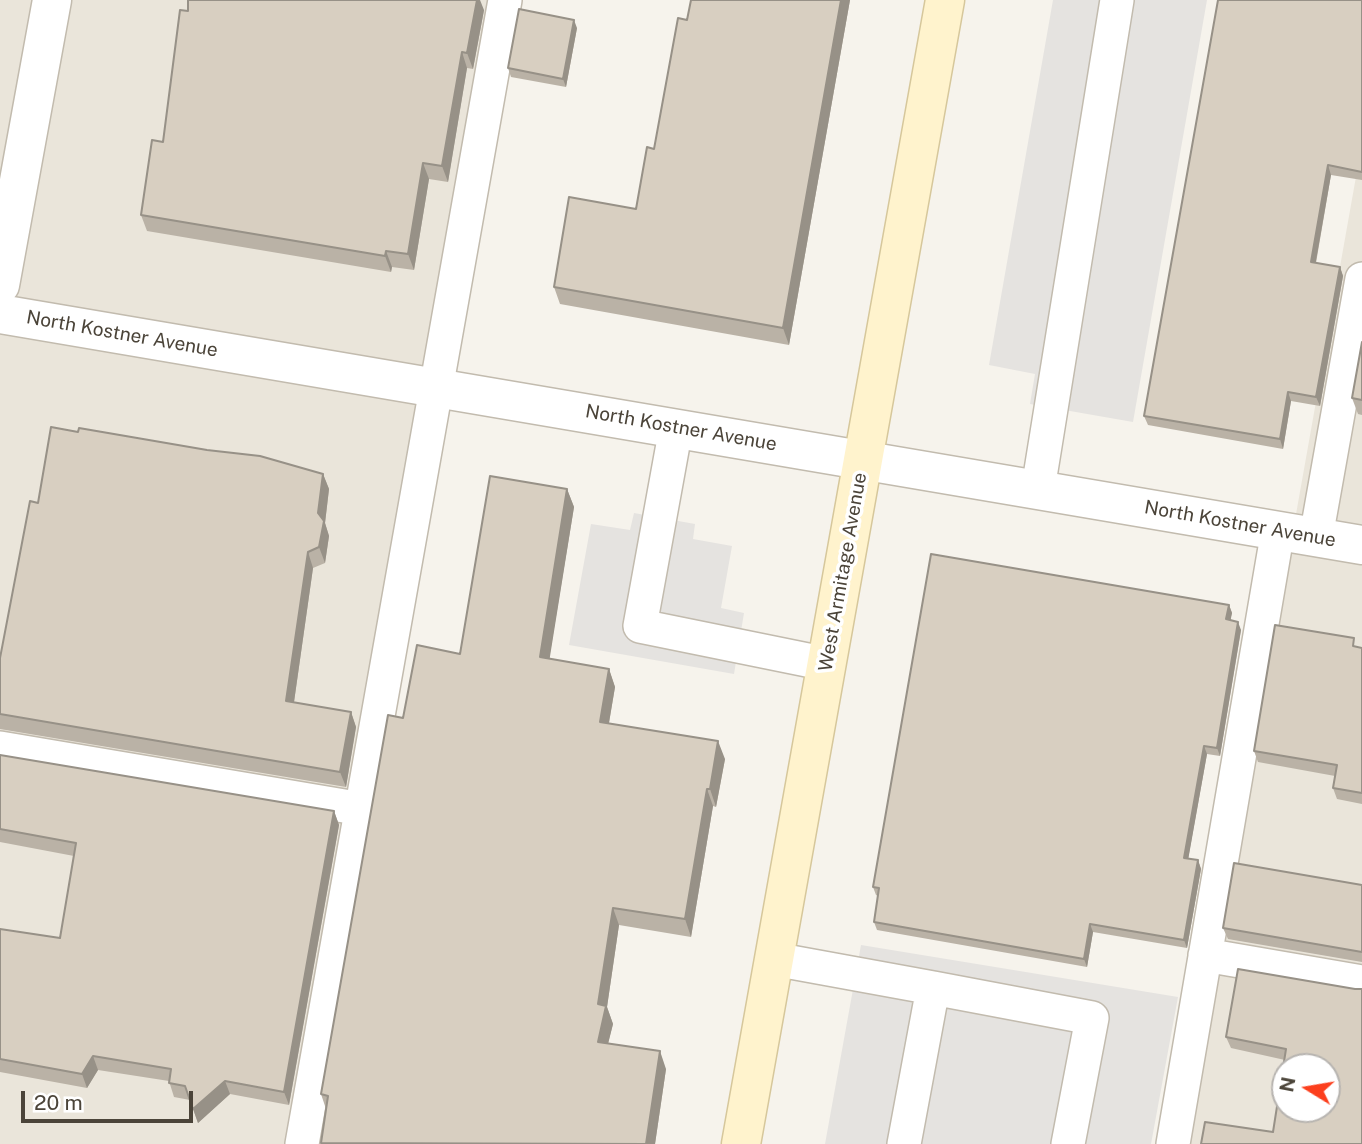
<!DOCTYPE html>
<style>
body{margin:0}
#map{position:relative;width:1362px;height:1144px;overflow:hidden;background:#f6f3ec;font-family:"Public Sans",sans-serif}
canvas{display:block}
.north{position:absolute;left:1271px;top:1053px;width:70px;height:70px;box-sizing:border-box;background:#fff;border:2px solid #b7b4b0;border-radius:50%;rotate:281deg;font-size:19px;font-weight:700;line-height:28px;text-align:center;color:#4b4439}
.north::after{content:'';display:block;margin:auto;width:24px;height:32px;background:#fc3f1d;clip-path:polygon(50% 0,100% 100%,50% 72%,0 100%)}
.scale{position:absolute;left:21px;top:1091px;width:172px;height:32px;box-sizing:border-box;border:4px solid #4b4439;border-top:0;padding-left:9px;font-size:21px;line-height:24px;white-space:nowrap;color:#4b4439;-webkit-text-stroke:5px #fff;paint-order:stroke}
</style>
<div id="map">
<canvas width="1362" height="1144"></canvas>
<div class="north">N</div>
<div class="scale">20 m</div>
</div>
<script>
const ctx = document.querySelector('canvas').getContext('2d');
ctx.lineJoin = 'round';
function fill(path, color) {
  ctx.fillStyle = color;
  ctx.fill(path, 'evenodd');
}
function strokePath(path, color, width, dash) {
  ctx.strokeStyle = color;
  ctx.lineWidth = width;
  ctx.lineCap = dash ? 'butt' : 'round';
  ctx.setLineDash(dash || []);
  ctx.stroke(path);
}
function label(font, color, halo, rows, align = 'center') {
  ctx.font = font + ' "Public Sans",sans-serif';
  ctx.lineWidth = 7;
  ctx.setLineDash([]);
  ctx.textBaseline = 'middle';
  ctx.strokeStyle = halo;
  ctx.fillStyle = color;
  for (const [text, x, y, turn = 0] of rows) {
    ctx.save();
    ctx.translate(x, y);
    ctx.rotate((+turn || 0) * Math.PI / 180);
    ctx.textAlign = isNaN(turn) ? turn : align;
    if (halo) ctx.strokeText(text, 0, 0);
    ctx.fillText(text, 0, 0);
    ctx.restore();
  }
}
fill(new Path2D(`
 M0,0H500L302,1144H0Z
 M1362,143V1144H1184ZM1285,1067H1327V1109H1285Z`), '#eae5da');
fill(new Path2D(`
 M1053,0H1207L1133,422L1030,404L1035,374L989,365Z
 M634,513L695,524L693,539L732,546L721,608L744,613L734,674L569,645L591,524L630,530Z
 M861,945L1178,997L1151,1144H825Z`), '#e5e3e0');
const service = new Path2D(`
 M676,428L640,626L827,664
 M1038,489L1117,0
 M1316,537L1362,279
 M0,748L362,809
 M1205,955L1362,982
 M774,959L933,988L904,1144
 M933,988L1092,1018L1068,1144
 M302,1144L505,0
 M1173,1144L1278,530`);
const minor = new Path2D(`
 M0,285L52,0`);
const tertiary = new Path2D(`
 M0,314L1362,545`);
const secondary = new Path2D(`
 M741,1144L945,0`);
strokePath(service, '#c2bbae', 36);
strokePath(minor, '#c2bbae', 41);
strokePath(tertiary, '#c2bbae', 41);
strokePath(secondary, '#d6c79b', 41);
strokePath(service, '#fff', 33);
strokePath(minor, '#fff', 38);
strokePath(tertiary, '#fff', 38);
strokePath(secondary, '#fff3cd', 38);
fill(new Path2D(`
 M691,0H850L789,345L560,304L554,287L636,209L654,149L687,20Z
 M1362,0V180L1331,175L1316,263L1340,267L1343,276L1320,406L1291,401L1283,449L1148,425L1144,416Z
 M484,10L473,69L467,68L448,182L429,179L414,270L392,267L391,272L147,231L141,215L163,142L188,11Z
 M577,28L566,87L511,77L508,68Z
 M1362,342V415L1358,414L1352,398Z
 M78,432L323,474L329,489L325,523L329,536L325,563L313,568L294,702L351,712L356,727L346,787L0,729V658Z
 M567,489L574,507L549,659L609,669L615,687L609,723L725,759L716,807L713,806L691,937L619,925L607,1007L613,1024L608,1043L666,1069L655,1144H321L326,1109L321,1094L403,718L460,654Z
 M1229,605L1232,613L1230,620L1241,630L1220,756L1207,754L1188,859L1198,860L1201,869L1187,948L1093,932L1087,967L877,930L874,922L878,896L876,895L873,887Z
 M1358,647L1362,648V804L1337,799L1333,788L1335,776L1258,762L1254,751Z
 M0,755L334,811L339,825L289,1105L230,1094L198,1123L190,1100L174,1097L169,1081L98,1070L87,1088L0,1072V929L60,938L74,856L0,842Z
 M1362,885V962L1228,939L1223,928Z
 M1355,989L1273,1132L1285,1060L1231,1048L1226,1037Z`), '#bab2a6');
fill(new Path2D(`
 M475,0H480L484,10L473,69L467,53Z
 M841,0H850L789,345L783,328Z
 M574,20L577,28L566,87L563,79Z
 M462,52L467,68L448,182L442,166Z
 M423,163L429,179L414,270L408,254Z
 M1328,165L1331,175L1314,272L1311,262Z
 M386,251L392,267L391,272L385,256Z
 M1340,267L1343,276L1320,406L1316,397Z
 M1288,392L1291,401L1283,449L1280,439Z
 M323,474L329,489L325,523L329,536L325,563L319,547L318,513Z
 M567,489L574,507L547,675L540,657Z
 M308,552L313,568L292,716L286,701Z
 M1229,605L1232,613L1229,628L1226,619Z
 M1238,622L1241,630L1220,756L1217,748Z
 M609,669L615,687L606,740L600,722Z
 M351,712L356,727L346,787L340,772Z
 M718,741L725,759L716,807L710,789Z
 M1204,746L1207,754L1187,866L1184,858Z
 M707,789L713,806L691,937L685,919Z
 M334,811L339,825L289,1105L284,1092Z
 M1198,860L1201,869L1187,948L1184,940Z
 M613,908L619,925L607,1007L613,1024L604,1060L598,1042V1004Z
 M1090,924L1093,932L1087,967L1084,959Z
 M660,1051L666,1069L655,1144H646Z
 M93,1056L98,1070L87,1088L82,1074Z
 M225,1081L230,1094L198,1123L193,1109Z`), '#979187');
const building = new Path2D(`
 M188,0H477L467,53L462,52L442,166L423,163L408,254L386,251L385,256L141,215L152,140L163,142L180,10L188,11Z
 M691,0H841L783,328L554,287L569,197L636,209L647,147L654,149L678,18L687,20Z
 M1218,0H1362V172L1328,165L1311,262L1340,267L1316,397L1288,392L1280,439L1144,416Z
 M519,9L574,20L563,79L508,68Z
 M1362,342V400L1352,398Z
 M51,427L78,432L79,428L207,450L260,456L323,474L318,513L324,521L319,547L308,552L286,701L351,712L340,772L0,714V658L30,501L38,503Z
 M490,476L567,489L540,657L609,669L600,722L718,741L710,789H707L685,919L613,908L598,1004L606,1006L598,1042L660,1051L646,1144L321,1143L328,1096L321,1094L388,715L403,718L417,645L460,654Z
 M931,554L1229,605L1226,619L1238,622L1217,748L1204,746L1184,858L1198,860L1184,940L1090,924L1084,959L874,922L879,888L873,887Z
 M1275,625L1354,638L1353,646L1362,648V793L1333,788L1337,765L1254,751Z
 M0,755L334,811L284,1092L225,1081L193,1109L185,1086L169,1083L171,1069L93,1056L82,1074L0,1059V929L60,938L76,843L0,829Z
 M1234,863L1362,885V952L1223,928Z
 M1238,969L1355,989H1362V1144H1201L1205,1122L1273,1132L1286,1049L1226,1037ZM1285,1067H1327V1109H1285Z`);
fill(building, '#d8cfc1');
strokePath(building, '#979187', 2);
label('19px', '#4b4439', '#fff', [
 ["North Kostner Avenue",122,334,10],
 ["North Kostner Avenue",681,428,10],
 ["North Kostner Avenue",1240,524,10],
 ["West Armitage Avenue",843,572,-80]
]);
</script>
